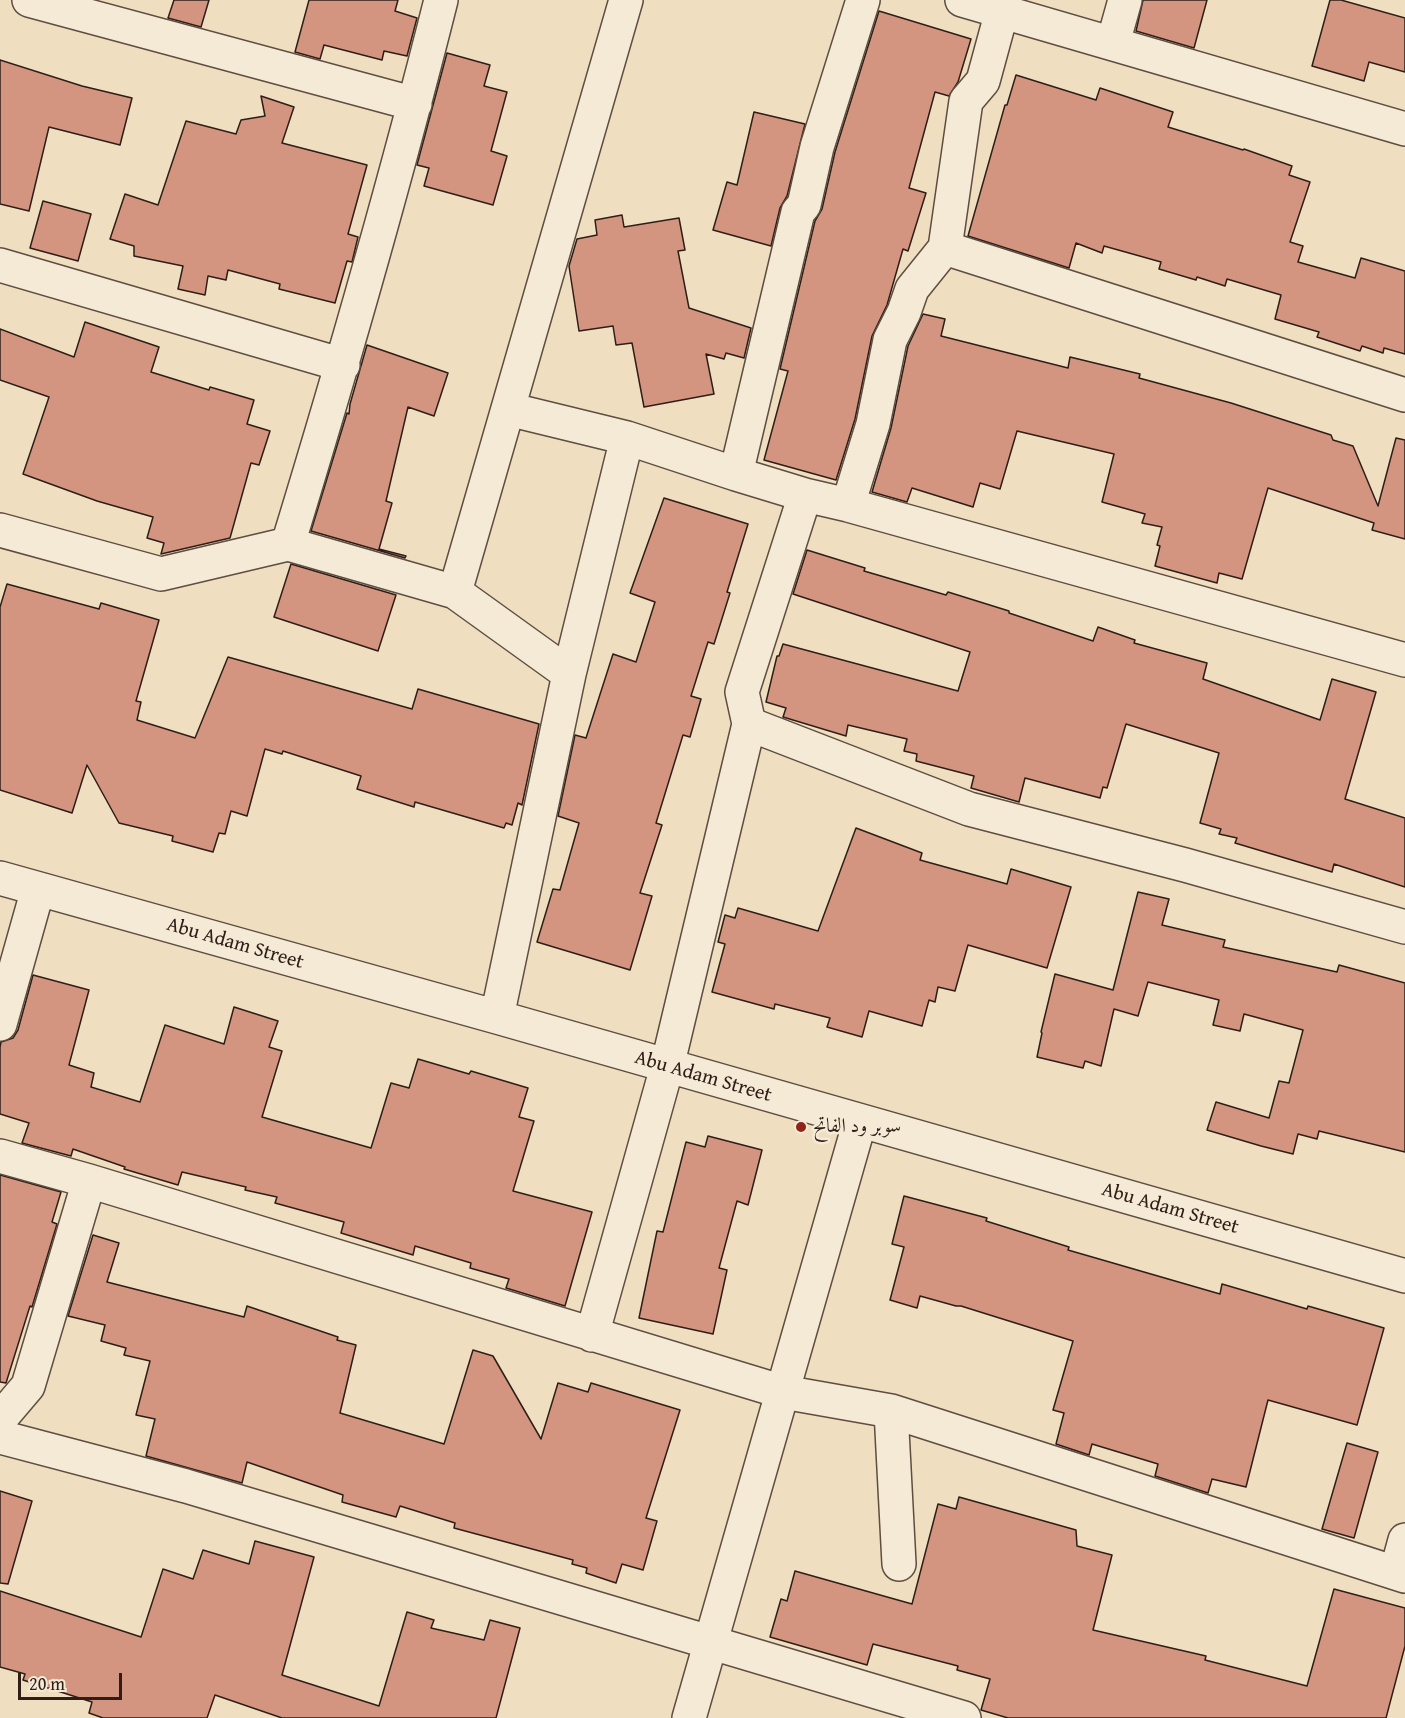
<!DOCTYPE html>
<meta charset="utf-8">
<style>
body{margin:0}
#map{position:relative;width:1405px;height:1718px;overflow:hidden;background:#efdec0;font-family:"Gentium Book Plus",serif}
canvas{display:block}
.scale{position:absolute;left:18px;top:1673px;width:104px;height:27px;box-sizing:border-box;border:3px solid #2e1e17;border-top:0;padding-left:8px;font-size:18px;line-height:21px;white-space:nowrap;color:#2e1e17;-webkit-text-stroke:4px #f5ead6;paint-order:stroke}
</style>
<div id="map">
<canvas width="1405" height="1718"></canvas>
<div class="scale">20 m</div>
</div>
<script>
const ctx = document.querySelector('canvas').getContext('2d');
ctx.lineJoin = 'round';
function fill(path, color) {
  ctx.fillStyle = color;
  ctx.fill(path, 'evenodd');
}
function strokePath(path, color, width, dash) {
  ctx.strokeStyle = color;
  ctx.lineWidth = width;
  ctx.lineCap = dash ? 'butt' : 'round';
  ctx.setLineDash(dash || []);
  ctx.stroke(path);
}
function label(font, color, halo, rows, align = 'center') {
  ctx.font = font + ' "Gentium Book Plus",Amiri,serif';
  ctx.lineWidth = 5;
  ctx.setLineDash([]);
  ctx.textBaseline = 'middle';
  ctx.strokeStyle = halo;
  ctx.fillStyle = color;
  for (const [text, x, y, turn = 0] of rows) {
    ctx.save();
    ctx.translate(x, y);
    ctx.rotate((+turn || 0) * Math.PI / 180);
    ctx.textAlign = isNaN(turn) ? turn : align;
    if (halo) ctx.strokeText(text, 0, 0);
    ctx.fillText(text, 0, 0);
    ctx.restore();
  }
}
const building = new Path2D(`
 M174,0H209L201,27L168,18Z
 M309,0H398L395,11L417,18L407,56L384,51L382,60L324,45L320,59L295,52Z
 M1143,0H1207L1194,48L1136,31Z
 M1330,0H1341L1405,18V72L1369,62L1364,81L1312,66Z
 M879,11L971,39L958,82L949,96L935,92L909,188L926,193L908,251L903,249L887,305L872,336L855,419L836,480L764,460L788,371L780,369L815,221L822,209L835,152Z
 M447,53L490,65L484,86L507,92L491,151L507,156L493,205L424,186L429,168L417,165Z
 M0,60L82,86L132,98L120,145L49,127L29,211L0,204Z
 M1016,75L1096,100L1100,88L1173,112L1168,127L1243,150L1244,149L1292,166L1289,175L1310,182L1290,242L1303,246L1298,262L1355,278L1361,258L1405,271V354L1384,348L1383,353L1362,346L1360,351L1317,337L1319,332L1275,319L1281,295L1227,279L1225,286L1197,277L1196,280L1159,269L1161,262L1104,246L1102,253L1076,243L1069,268L968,236L1005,105H1007Z
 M261,96L294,107L282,143L367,165L348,234L358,237L352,262L347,261L335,303L279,289L280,284L228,270L226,280L208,276L205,295L178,289L183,266L134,256V246L110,239L125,194L158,205L186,121L236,134L241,120L265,116Z
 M754,112L805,124L787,196L780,208L771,246L713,230L727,182L737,185Z
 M43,201L91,214L78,261L30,248Z
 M622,215L624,227L679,218L685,250L678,251L689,308L751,328L744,358L726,353L724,359L706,354L714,394L644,407L632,343L616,345L613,326L579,331L569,266L577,239L597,235L595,220Z
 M923,314L945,319L941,336L1068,368L1070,357L1140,374L1139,378L1231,403L1331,435L1333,440L1353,446L1378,506L1396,438L1405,440V539L1372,530L1374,523L1268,488L1242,579L1219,573L1217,583L1155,566L1160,546L1157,545L1162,527L1142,523L1145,514L1102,502L1114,454L1017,431L1000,489L980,483L973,507L912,488L907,502L872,492L891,428L908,346Z
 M85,322L159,347L151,372L209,390L210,387L254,400L247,424L270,431L259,465L251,463L230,538L161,554L164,543L147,538L153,517L97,501L23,474L49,397L0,380V329L74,357Z
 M367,345L448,373L434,416L408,407L386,501L392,503L379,549L406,556L405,558L311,531L347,413L349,414L350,404Z
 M664,498L748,524L727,592L730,593L714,644L708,642L691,696L701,699L690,737L683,735L656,823L662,825L640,893L652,896L630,970L537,942L553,889L560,890L579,823L558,816L575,735L586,738L613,654L636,662L655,602L630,593Z
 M807,550L865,568L864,571L946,595L948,592L1009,611V613L1093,641L1098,627L1135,640L1134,643L1207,663L1203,679L1320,720L1332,679L1376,692L1345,799L1405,818V887L1334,864L1332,872L1235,843L1237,838L1219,834L1221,829L1200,823L1219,753L1126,724L1107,788L1103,787L1100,798L1025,778L1019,802L971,788L974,776L916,761L917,754L904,751L907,739L848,725L846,736L783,717L786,708L766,702L777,656H779L783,644L958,691L970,652L793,594Z
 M291,564L396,595L378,651L274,617Z
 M7,584L99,609L101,603L159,620L136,701L141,702L137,720L195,738L228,657L412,709L418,689L539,724L522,805L518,803L512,825L506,823L504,828L415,802L414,807L357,789L361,776L283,751L282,754L265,749L247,816L231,811L225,834L219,833L213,852L172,841L173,836L119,823L87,765L72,813L0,790V607Z
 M856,828L922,853L920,860L1007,884L1011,869L1071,887L1047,968L968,945L955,991L938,987L935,1002L929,1000L922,1026L869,1011L862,1037L827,1027L830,1018L775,1004L774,1009L712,992L725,944L718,942L725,915L735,918L738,908L818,931Z
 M1138,892L1169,899L1162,925L1225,940L1223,947L1337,972L1339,965L1405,983V1152L1319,1131L1317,1139L1298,1134L1293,1154L1261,1146L1207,1130L1216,1102L1269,1118L1279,1081L1289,1083L1303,1030L1244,1014L1240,1031L1213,1025L1219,1000L1148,982L1138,1016L1114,1009L1101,1066L1085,1061L1083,1068L1037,1057L1042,1033L1041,1032L1055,974L1113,990Z
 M33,975L89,990L69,1065L94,1073L91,1087L140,1102L165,1025L224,1044L234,1007L278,1021L269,1047L282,1051L262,1117L371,1148L391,1083L409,1088L418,1059L469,1074L471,1071L528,1088L519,1117L534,1121L513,1191L592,1212L565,1306L506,1288L509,1279L470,1268L471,1263L415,1246L413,1255L341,1233L344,1222L275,1203L277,1197L245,1190L246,1187L182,1172L178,1185L124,1169L125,1167L73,1149L71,1156L22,1143L29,1123L0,1114V1047L1,1042L13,1038L18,1030Z
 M708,1136L762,1150L748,1205L737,1201L719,1268L727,1270L713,1334L639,1318L657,1231L663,1232L686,1142L705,1147Z
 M0,1175L61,1192L52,1222L57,1224L32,1307L30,1306L6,1383L0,1382Z
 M904,1196L987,1218L986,1221L1069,1247L1068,1250L1220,1294L1222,1284L1307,1309L1308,1306L1384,1328L1357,1425L1268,1400L1246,1487L1212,1479L1208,1493L1155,1476L1158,1464L1092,1444L1089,1455L1056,1444L1064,1413L1053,1410L1073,1341L961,1306H956L920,1296L917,1308L890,1300L904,1247L892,1244Z
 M93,1235L119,1243L107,1282L244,1317L247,1306L338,1337L337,1340L356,1345L340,1413L444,1444L473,1350L493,1356L541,1439L558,1383L588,1392L591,1383L680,1410L646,1518L657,1521L643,1570L622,1564L616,1583L586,1573L587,1568L572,1564L573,1560L454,1528L455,1523L400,1506L396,1517L342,1502L343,1495L247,1462L242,1483L146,1456L155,1419L136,1415L150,1361L124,1355L126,1348L101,1341L105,1325L68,1316Z
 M1347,1443L1378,1452L1354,1538L1322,1529Z
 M0,1491L32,1501L8,1584L0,1583Z
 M959,1497L1076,1530L1077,1546L1112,1555L1093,1630L1206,1656L1205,1660L1307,1686L1334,1589L1405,1608V1646L1386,1718H1008L981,1710L990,1679L957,1670L958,1666L873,1644L867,1665L770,1637L781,1599L787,1601L795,1571L912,1604L938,1504L956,1509Z
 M255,1541L314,1557L282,1675L379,1706L407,1612L434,1620L431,1628L484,1640L490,1620L520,1628L496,1718H282L215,1695L207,1718H103L89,1713L92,1702L23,1680L25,1674L0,1667V1591L141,1637L163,1569L193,1579L203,1550L249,1564Z`);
fill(building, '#d39580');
strokePath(building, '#2e1e17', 1.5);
const minor = new Path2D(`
 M29,0L415,104
 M962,0L1405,129
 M1002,11L983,81L966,101L945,248L1405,395
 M1113,43L1125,0
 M0,265L343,365
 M508,409L627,438L736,474L805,495L848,505L1405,660
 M736,474L798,212L804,205L817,147L863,0
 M805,495L742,692L749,724L969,809L1185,865L1405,927
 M848,505L873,424L890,340L904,312L912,289L945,248
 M0,530L161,574L288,544L455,592L569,674
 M288,544C343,364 395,183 441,0
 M455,592L626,0
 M0,878L497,1017L1405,1276
 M497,1017L569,674L627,438
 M0,1024L38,889
 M0,1156L89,1181L783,1392L891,1411L1405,1576
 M592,1335L667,1067L749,724
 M891,1411L899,1564
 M0,1419L28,1386L89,1181
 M0,1437L186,1486L964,1718
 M1396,1573L1405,1540
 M689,1718L860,1121`);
strokePath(minor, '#5e4e41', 36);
strokePath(minor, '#f5ead6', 33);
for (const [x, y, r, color] of [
 [801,1127,6,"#8f2418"]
]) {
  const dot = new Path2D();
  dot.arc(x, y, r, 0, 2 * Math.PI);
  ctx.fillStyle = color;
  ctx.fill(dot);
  strokePath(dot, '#f5ead6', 2);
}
label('20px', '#2e1e17', '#f5ead6', [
 ["Abu Adam Street",235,944,16],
 ["Abu Adam Street",703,1077,16],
 ["Abu Adam Street",1170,1209,16]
]);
label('20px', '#2e1e17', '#f5ead6', [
 ["سوبر ود الفاتح",813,1127]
], 'left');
</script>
